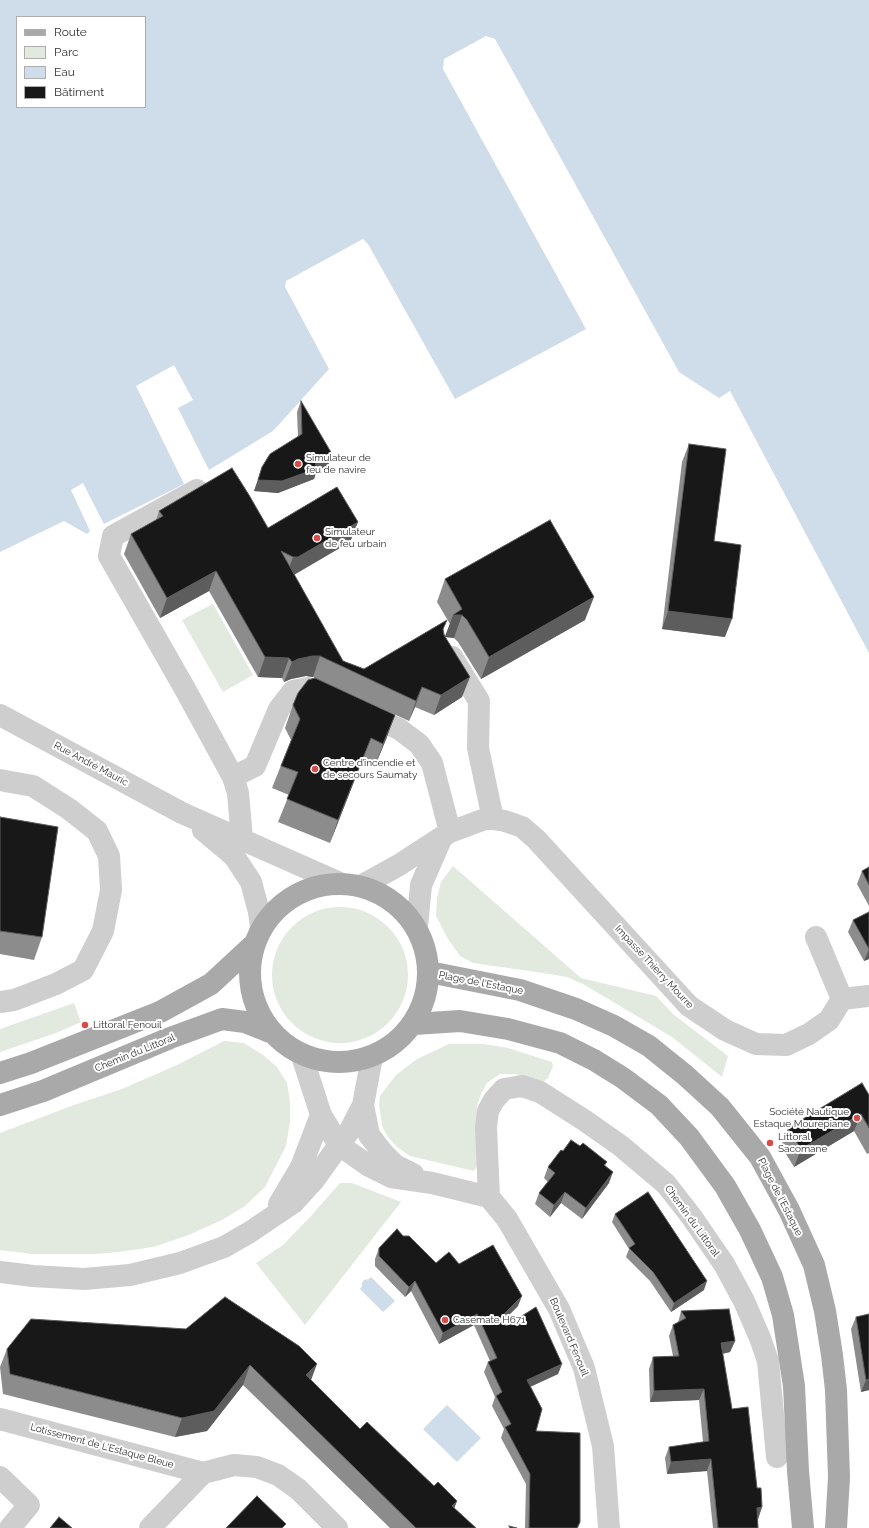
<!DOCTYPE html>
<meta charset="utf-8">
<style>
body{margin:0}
#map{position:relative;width:869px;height:1528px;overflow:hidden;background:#fff;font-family:Raleway,sans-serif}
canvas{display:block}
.legend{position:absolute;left:16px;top:16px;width:130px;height:92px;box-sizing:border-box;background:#fff;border:1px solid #adadad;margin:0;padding:5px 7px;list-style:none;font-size:12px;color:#313131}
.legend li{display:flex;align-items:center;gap:8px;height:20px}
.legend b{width:20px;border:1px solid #adadad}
</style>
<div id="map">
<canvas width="869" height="1528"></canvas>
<ul class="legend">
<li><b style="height:5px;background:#a9a9a9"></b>Route</li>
<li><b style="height:11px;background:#e2e9de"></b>Parc</li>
<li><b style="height:11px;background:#cfdcea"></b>Eau</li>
<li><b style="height:11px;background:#181818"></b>Bâtiment</li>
</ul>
</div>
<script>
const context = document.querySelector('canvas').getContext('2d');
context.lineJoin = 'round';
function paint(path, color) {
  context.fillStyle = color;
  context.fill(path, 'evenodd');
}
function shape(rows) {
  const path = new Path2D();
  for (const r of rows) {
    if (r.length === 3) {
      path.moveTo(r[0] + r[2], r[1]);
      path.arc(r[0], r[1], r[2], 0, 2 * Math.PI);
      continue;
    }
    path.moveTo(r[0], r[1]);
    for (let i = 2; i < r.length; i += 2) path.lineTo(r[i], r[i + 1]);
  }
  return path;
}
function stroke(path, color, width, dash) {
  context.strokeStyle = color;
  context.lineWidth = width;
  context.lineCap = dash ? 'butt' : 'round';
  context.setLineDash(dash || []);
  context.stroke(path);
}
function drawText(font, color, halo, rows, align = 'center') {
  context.font = font + ' Raleway,sans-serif';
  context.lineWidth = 4;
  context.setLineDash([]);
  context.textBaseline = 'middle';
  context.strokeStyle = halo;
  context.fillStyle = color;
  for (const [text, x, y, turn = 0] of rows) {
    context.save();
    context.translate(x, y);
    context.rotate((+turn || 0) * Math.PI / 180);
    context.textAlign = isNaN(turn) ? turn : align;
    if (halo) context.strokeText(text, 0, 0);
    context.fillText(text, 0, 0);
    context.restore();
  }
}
paint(shape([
 [213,604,253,675,223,692,182,620],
 [453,866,581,978,656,996,674,1015,728,1056,722,1077,672,1037,583,984,567,977,550,974,473,963,460,956,448,939,436,916,437,898,441,882],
 [340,975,68],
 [74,1003,81,1022,56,1033,0,1052,0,1029],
 [224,1041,244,1043,263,1055,277,1067,287,1083,290,1102,290,1122,286,1146,265,1187,245,1206,222,1220,186,1236,153,1247,118,1252,95,1254,32,1254,0,1250,0,1133,74,1105,122,1089,177,1065],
 [449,1044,484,1044,508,1048,552,1062,553,1066,548,1078,543,1082,515,1074,500,1074,487,1083,481,1094,477,1106,478,1165,474,1171,410,1156,397,1147,388,1137,382,1126,379,1104,380,1096,396,1075,417,1059],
 [340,1183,352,1183,401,1202,305,1325,256,1263,283,1245,311,1216]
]), '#e2e9de');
paint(shape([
 [0,0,869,0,869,653,730,391,719,398,679,372,495,39,486,36,444,59,443,69,586,329,455,399,368,244,363,239,286,281,285,287,329,369,273,431,209,470,178,408,193,400,174,365,136,386,184,484,104,524,83,483,71,490,90,531,87,534,64,521,0,552],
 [17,17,145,17,145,107,17,107],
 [371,1277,395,1301,383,1312,360,1289,362,1286,362,1283,364,1280,369,1279],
 [447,1405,481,1438,457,1462,423,1429]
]), '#cfdcea');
stroke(shape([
 [197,490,113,536,109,556,185,689,233,777,238,793,242,839],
 [452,657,479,701,478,748,493,819],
 [363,713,399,729,419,744,432,763,450,832],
 [0,715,182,813,340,883],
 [233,777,255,766,279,709,293,691,308,688,328,698],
 [0,780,33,786,69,809,97,831,109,856,111,890,103,931,83,970,56,984,14,1000,0,1002],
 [203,830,234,856,251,882,259,912,261,927],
 [442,837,450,832,485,819,493,819,505,821,522,827,536,839,689,1006,725,1030,756,1044,786,1045,809,1034,829,1020,842,999,816,937],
 [361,886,399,865,442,837,421,885,417,927],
 [842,999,869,996],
 [302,1056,321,1115,339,1145,369,1166,391,1177,432,1183,489,1197,507,1219,559,1309,584,1368,603,1446,609,1528],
 [372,1057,363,1105,369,1135,383,1153,395,1165,413,1174],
 [489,1197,486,1127,488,1111,494,1100,504,1089,522,1086,540,1092,584,1120,621,1146,666,1184,691,1216,724,1264,744,1301,760,1338,768,1361,777,1457],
 [279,1204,301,1167,321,1115],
 [0,1272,33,1276,84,1279,130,1275,180,1263,224,1247,250,1232,293,1203,314,1180,339,1145,350,1130,363,1105],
 [0,1419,203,1473],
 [0,1477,29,1505,10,1528],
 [150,1528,203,1473,234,1465,257,1467,278,1475,298,1489,337,1528]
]), '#cecece', 22);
stroke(shape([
 [339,973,89],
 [429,972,520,990,576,1009,614,1026,649,1046,685,1075,720,1107,760,1157,789,1210,814,1265,825,1311,832,1355,836,1390,839,1477,836,1528],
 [414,1024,460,1021,508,1029,560,1043,594,1060,623,1078,659,1105,689,1137,725,1186,750,1230,772,1277,783,1315,794,1386,798,1471,803,1528],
 [0,1073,31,1063,160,1012,211,984,252,946],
 [0,1105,43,1091,170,1038,222,1019,245,1022,270,1032]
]), '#a9a9a9', 22);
paint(shape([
 [301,401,328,466,316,473,314,479,278,493,254,491,262,467,298,437,297,412],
 [689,444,714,541,725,637,662,629,682,462],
 [159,511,268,528,358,522,350,542,294,575,343,661,364,669,447,620,443,630,445,636,450,624,437,602,445,579,585,620,481,679,458,642,454,638,446,637,462,697,434,715,415,707,409,721,313,677,306,676,291,679,284,682,282,678,258,677,209,591,160,618,124,554,131,534,156,520],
 [293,705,387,737,375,766,362,761,330,843,278,822,289,795,272,788,291,740,285,728],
 [0,817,42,937,34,960,0,954],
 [869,867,869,906,857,884,862,871],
 [869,912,869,959,864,961,848,932,853,920],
 [869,1095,869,1153,867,1154,854,1131,794,1167,781,1146,788,1128],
 [580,1146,607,1162,605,1166,609,1183,582,1219,561,1203,550,1217,535,1204,539,1193,548,1182,544,1178,548,1167,563,1151],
 [615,1214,704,1290,671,1312,650,1281,626,1257,629,1249,612,1222],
 [403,1236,436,1263,459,1264,518,1306,503,1321,506,1326,562,1364,558,1374,530,1387,536,1431,580,1522,578,1528,525,1528,526,1484,501,1438,504,1429,492,1406,495,1397,484,1372,488,1362,490,1361,474,1325,439,1344,411,1291,405,1297,375,1266,375,1259,379,1248],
 [681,1311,735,1341,730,1352,722,1354,732,1409,757,1488,762,1507,758,1519,757,1519,758,1528,713,1528,707,1471,667,1474,665,1458,669,1447,703,1442,699,1400,650,1402,649,1369,653,1357,673,1356,669,1336,673,1325,678,1323],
 [869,1314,869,1390,861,1392,851,1329,856,1317],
 [186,1329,311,1380,360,1429,434,1486,457,1501,454,1508,476,1528,390,1528,243,1385,207,1431,175,1437,3,1394,0,1367,7,1349]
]), '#8c8c8c');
paint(shape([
 [332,454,328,466,316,473,314,479,278,493,254,491,258,480,315,464],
 [358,522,350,542,290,577,286,577,293,557],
 [216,571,209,591,160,618,167,598],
 [594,597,585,620,481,679,489,657],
 [668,611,732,619,725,637,662,629],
 [453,615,462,615,454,638,445,637],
 [313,656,320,656,313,677,306,676,291,679,284,682,292,662,298,659],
 [265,657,289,658,282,678,258,677],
 [470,677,462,697,434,715,441,695],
 [422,687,415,707,409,721,416,701],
 [395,715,387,737,375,766,383,744],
 [371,738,362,761,330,843,338,820],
 [869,949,869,959,864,961],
 [861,1114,854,1131,794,1167,801,1149],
 [613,1172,609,1183,582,1219,586,1208],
 [565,1192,561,1203,550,1217,554,1205],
 [415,1281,411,1291,405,1297,409,1287],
 [707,1281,704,1290,671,1312,674,1303],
 [522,1296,518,1306,496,1328,500,1318],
 [477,1314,474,1325,439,1344,443,1333],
 [735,1341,730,1352,717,1355,721,1343],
 [317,1364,310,1383,306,1375],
 [562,1364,558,1374,523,1390,527,1380],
 [250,1365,243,1385,207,1431,175,1437,182,1418],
 [869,1379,869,1390,861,1392,866,1380],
 [704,1389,699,1400,650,1402,654,1391],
 [711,1459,707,1471,667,1474,671,1462],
 [457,1501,450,1520,452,1506],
 [762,1507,758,1519,753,1519,757,1508]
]), '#5d5d5d');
const building = shape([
 [301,401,332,454,315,464,318,468,282,481,258,480,262,467,270,454,302,434,301,401],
 [689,444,726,449,714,541,741,545,732,619,668,611,689,444],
 [232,468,249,495,268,528,337,487,358,522,298,557,293,557,281,551,343,661,364,669,447,620,443,629,444,635,470,677,441,695,422,687,416,701,320,656,313,656,298,659,292,662,289,658,265,657,216,571,167,598,131,534,163,516,159,511,232,468],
 [550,520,594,597,489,657,467,620,462,615,453,615,462,609,445,579,550,520],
 [315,678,395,715,383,744,371,738,338,820,287,799,298,772,281,766,300,719,293,705,298,693,308,680,315,678],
 [0,817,58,827,42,937,0,931,0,817],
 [869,867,869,885,862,871,869,867],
 [869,912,869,949,853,920,869,912],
 [862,1083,869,1095,869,1128,861,1114,801,1149,788,1128,862,1083],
 [571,1140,580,1146,583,1143,607,1162,604,1165,613,1172,586,1208,565,1192,554,1205,539,1193,555,1173,548,1167,561,1150,563,1151,571,1140],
 [648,1192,707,1281,674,1303,653,1272,629,1248,635,1244,615,1214,648,1192],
 [397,1229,403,1236,409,1236,436,1263,449,1252,459,1264,493,1245,522,1296,500,1318,506,1326,536,1307,562,1364,527,1380,542,1409,536,1431,580,1433,580,1522,577,1528,529,1528,530,1474,505,1427,511,1424,496,1396,502,1392,488,1362,497,1358,477,1314,443,1333,415,1281,409,1287,379,1256,379,1248,397,1229],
 [225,1297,299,1346,317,1364,306,1375,360,1429,367,1422,434,1486,438,1482,457,1501,452,1506,476,1528,416,1528,250,1365,214,1411,182,1418,10,1374,7,1349,31,1319,186,1329,225,1297],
 [729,1309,735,1341,721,1343,732,1409,748,1407,757,1488,761,1488,762,1507,757,1508,758,1528,718,1528,711,1459,671,1462,669,1447,709,1441,704,1389,654,1391,653,1357,679,1356,673,1325,686,1318,681,1311,729,1309],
 [869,1314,869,1379,866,1380,856,1317,869,1314],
 [257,1496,286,1524,282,1528,226,1528,257,1496],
 [59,1517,72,1528,50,1528,59,1517],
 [509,1526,517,1528,510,1528,509,1526]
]);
paint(building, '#181818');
stroke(building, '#5d5d5d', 1);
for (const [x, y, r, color] of [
 [298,464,4,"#d54d46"],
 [317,538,4,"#d54d46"],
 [315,769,4,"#d54d46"],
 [85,1025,4,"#d54d46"],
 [857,1118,4,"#d54d46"],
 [770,1143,4,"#d54d46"],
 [445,1320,4,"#d54d46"]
]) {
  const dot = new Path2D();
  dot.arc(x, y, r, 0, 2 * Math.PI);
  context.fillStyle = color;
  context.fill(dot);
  stroke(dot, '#fff', 1.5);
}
drawText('10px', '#313131', '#fff', [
 ["Simulateur de",306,458],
 ["feu de navire",306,470],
 ["Simulateur",325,532],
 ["de feu urbain",325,544],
 ["Centre d’incendie et",323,763],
 ["de secours Saumaty",323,775],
 ["Littoral Fenouil",93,1025],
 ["Société Nautique",849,1112,"right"],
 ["Estaque Mourepiane",849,1124,"right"],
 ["Littoral",778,1137],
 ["Sacomane",778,1149],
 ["Casemate H671",453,1320]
], 'left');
drawText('10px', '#313131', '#fff', [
 ["Rue André Mauric",91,764,28],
 ["Impasse Thierry Mourre",654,967,47],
 ["Plage de l'Estaque",481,983,11],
 ["Chemin du Littoral",135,1053,-22],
 ["Plage de l'Estaque",780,1197,63],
 ["Chemin du Littoral",692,1221,54],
 ["Boulevard Fenouil",569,1337,67],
 ["Lotissement de L'Estaque Bleue",102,1446,15]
]);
</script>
